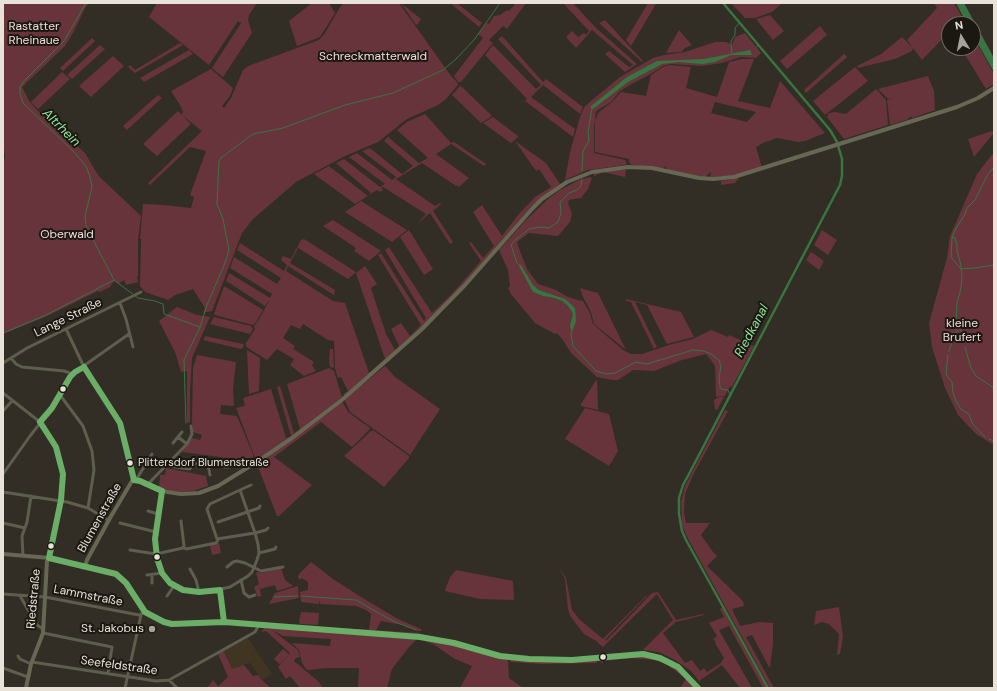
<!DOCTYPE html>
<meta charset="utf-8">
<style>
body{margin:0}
#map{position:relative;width:997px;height:691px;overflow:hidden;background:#322d25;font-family:"DM Sans",sans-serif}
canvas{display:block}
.frame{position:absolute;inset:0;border:4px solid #e8e2d9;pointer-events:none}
.north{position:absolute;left:941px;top:16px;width:40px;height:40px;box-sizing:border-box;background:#1b1711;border:1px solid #6d6861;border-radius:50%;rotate:350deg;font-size:11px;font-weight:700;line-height:16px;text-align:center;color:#e8e2d9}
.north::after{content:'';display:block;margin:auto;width:14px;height:18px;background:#a8a39a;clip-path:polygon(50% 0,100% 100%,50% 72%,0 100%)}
</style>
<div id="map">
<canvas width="997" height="691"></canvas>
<div class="frame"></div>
<div class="north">N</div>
</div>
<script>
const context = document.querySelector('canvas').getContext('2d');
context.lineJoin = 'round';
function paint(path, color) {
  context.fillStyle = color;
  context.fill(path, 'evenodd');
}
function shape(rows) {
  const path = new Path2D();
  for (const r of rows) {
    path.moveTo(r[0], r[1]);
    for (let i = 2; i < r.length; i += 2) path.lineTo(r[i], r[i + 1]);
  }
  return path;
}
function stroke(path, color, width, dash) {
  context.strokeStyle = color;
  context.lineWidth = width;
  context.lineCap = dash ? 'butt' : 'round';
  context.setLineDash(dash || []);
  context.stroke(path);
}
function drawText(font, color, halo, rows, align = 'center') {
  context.font = font + ' "DM Sans",sans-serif';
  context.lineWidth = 4;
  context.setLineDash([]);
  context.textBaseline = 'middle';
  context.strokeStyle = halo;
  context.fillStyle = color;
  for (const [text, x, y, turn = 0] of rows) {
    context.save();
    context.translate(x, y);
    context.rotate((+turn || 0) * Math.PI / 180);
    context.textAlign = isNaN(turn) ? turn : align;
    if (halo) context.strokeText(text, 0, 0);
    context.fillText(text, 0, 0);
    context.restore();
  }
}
paint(shape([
 [248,638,272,674,262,680,250,663,232,669,223,650]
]), '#403422');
paint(shape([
 [3,3,89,3,85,8,73,33,65,46,22,87,29,101,38,111,85,153,98,175,104,181,141,216,138,240,138,276,137,276,138,282,126,285,124,280,118,284,114,281,110,287,100,292,98,291,45,317,3,334,3,164,5,157,3,141],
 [157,3,257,3,249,15,248,20,252,33,223,77,212,68,241,23,238,21,209,65,149,17],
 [312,3,329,3,335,13,320,37,297,46,289,21],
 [344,3,399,3,451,76,457,82,458,85,446,99,438,105,407,119,378,142,345,156,296,182,253,219,242,233,212,311,203,313,205,308,193,289,175,295,168,300,145,292,140,286,141,240,142,239,176,239,140,239,143,204,164,205,191,208,194,197,190,195,206,151,190,147,150,185,148,183,202,131,182,115,183,112,180,105,171,91,211,69,233,88,230,96,222,106,224,108,231,98,243,70,248,66,319,40,325,33,340,7],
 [401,3,421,19,418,24,416,25],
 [450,3,457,3,482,23,479,27],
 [516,3,526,3,507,29,503,26,489,40,493,43,461,82,458,82,454,76,483,38,478,34,487,23,489,24,494,16,500,15,507,10,509,11],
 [563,3,573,3,595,27,637,64,625,72,605,54,609,51,629,67,633,65,592,30,576,48,566,37,572,31,578,37,584,33,586,35,589,31],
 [648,3,655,3,656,4,631,46,626,40],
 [731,3,782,3,772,12,755,18,745,18],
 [934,3,954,3,966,24,949,24,949,32,922,60,907,40,937,8],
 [770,15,784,31,773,40,756,19],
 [605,20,642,60,643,61,642,62,599,23],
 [820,26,827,35,787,69,780,61],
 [679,30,692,45,685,48,681,52,666,53],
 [745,33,761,53,756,58,741,57,722,63,702,66,671,64,663,66,647,76,635,82,620,91,611,102,596,111,594,128,594,153,625,160,627,164,625,165,588,170,565,180,570,152,581,114,585,106,591,101,620,77,653,58,664,55,685,52,715,42,726,42,732,45,735,37],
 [502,36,543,82,546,79,583,107,580,114,543,85,531,97,575,129,573,137,525,101,527,99,485,55,493,45,536,89,541,85,498,39],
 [973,36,994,74,994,84,986,89,961,48,973,48],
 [902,37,913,48,912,51,895,59,858,68,857,66,881,54],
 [92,38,95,41,63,71,60,68],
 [180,43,183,45,135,73,128,67,130,65,135,70],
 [100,45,105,49,72,79,67,75],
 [189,50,193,54,144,82,140,78],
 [844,54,847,57,806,93,804,90],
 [113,56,124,66,91,97,79,86],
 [742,59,754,59,738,101,770,108,780,81,825,133,805,141,798,142,777,138,763,143,756,147,762,168,735,176,710,177,711,173,710,172,706,177,702,177,667,170,666,166,663,169,632,165,629,162,629,159,595,152,595,121,598,113,612,102,621,92,646,96,651,75,663,67,670,65,691,67,686,88,717,97,729,62],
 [715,102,756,112,747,122,711,113],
 [855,67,868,81,825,115,813,101],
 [62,72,70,79,38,109,31,102],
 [928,76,934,91,935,110,912,118,911,116,909,118,908,115,909,119,890,125,887,100,892,98,888,99,878,89],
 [460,86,462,87,491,115,491,117,481,123,452,95],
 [876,89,886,100,888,125,844,139,827,117,829,113,835,112,846,114],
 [158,95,162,98,127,130,123,126],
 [178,111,191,124,157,156,143,144],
 [425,114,451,143,454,142,486,164,484,166,451,144,436,154,469,178,459,187,457,185,456,186,422,163,396,179,435,206,440,203,441,204,433,211,453,242,450,244,430,213,417,224,426,214,383,187,381,188,383,190,380,192,377,190,355,204,314,174,329,166,368,196,371,193,336,163,344,159,380,187,385,184,349,157,357,153,392,180,396,177,362,151,370,148,402,174,413,166,384,141,388,137,419,163,428,158,397,130,407,122],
 [493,117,518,136,518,137,511,143,483,123],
 [992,131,994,133,974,157,968,139],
 [515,141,546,163,560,184,532,206,467,280,422,327,345,396,343,394,348,391,341,377,338,378,335,369,334,341,328,340,303,324,300,329,291,325,283,338,295,346,293,349,314,362,312,365,316,371,304,376,290,365,294,359,277,349,267,360,248,348,246,346,246,343,255,329,254,326,258,321,270,299,265,306,226,281,229,273,270,298,272,294,230,268,234,257,277,284,281,278,237,250,240,243,284,271,287,265,281,260,283,256,291,259,301,240,304,239,356,272,348,279,298,248,290,263,335,290,334,295,288,266,286,271,333,301,345,303,369,373,385,359,356,273,365,266,377,284,371,288,386,334,395,350,399,346,391,329,401,323,410,336,421,325,378,255,381,253,424,321,426,318,385,250,389,247,432,313,450,296,481,261,469,243,471,242,483,258,494,246,473,212,482,205,502,236,519,214,535,197,551,187,539,169,536,171],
 [994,152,994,445,976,434,958,415,945,388,932,347,929,323,947,258,950,236,954,227,977,174],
 [623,169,626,170,625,177,603,172,594,176,594,173],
 [590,177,592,178,588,189,581,198,569,200,568,203,572,214,570,222,558,236,529,233,517,242,518,246,527,269,538,284,556,290,566,296,577,300,583,301,590,313,593,324,623,350,631,354,642,354,672,344,693,339,711,330,728,337,729,335,754,346,732,387,730,386,725,396,716,397,715,366,713,363,706,354,682,360,654,371,633,370,618,380,612,380,597,377,571,353,563,340,557,333,555,334,535,323,511,294,508,288,510,286,508,270,499,250,525,221,548,199,560,190,579,180],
 [520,265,533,285,539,290,556,296,575,308,570,322,573,314,568,306,562,301,554,298,543,296,533,292],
 [739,178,735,183,721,185,721,181],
 [361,201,375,210,407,230,392,242,345,212],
 [333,220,381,251,369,261,354,251,356,248,323,226],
 [409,230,433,269,424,275,400,237],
 [822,230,837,240,828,255,814,245],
 [811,252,824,261,819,270,806,260],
 [224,286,263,310,256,322,253,325,215,315,214,314],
 [580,288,598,293,626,350,594,324,591,312,583,297],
 [626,299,681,312,694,337,667,344,647,305,635,302,657,347,654,349,631,302,626,301],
 [177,307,197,315,210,317,192,358,190,391,190,422,187,423,187,371,181,372,175,352,159,321],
 [214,317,251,326,253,329,250,334,210,324],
 [205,336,243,344,244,346,241,349,203,340],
 [330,349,333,349,334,368,330,367,329,362],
 [247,350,260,358,259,391,249,394],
 [197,355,236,362,233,389,234,406,221,405,220,414,237,416,253,454,253,459,236,459,182,452,192,438,200,440,202,435,193,432,192,421,193,368],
 [385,366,395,377,440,409,410,455,350,412,345,401,345,399],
 [329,368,334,371,342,397,300,430,256,460,236,408,245,406,243,398,271,389,286,438,291,436,277,387,280,386,294,433,300,429,287,384],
 [597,379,598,410,581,406,581,404],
 [720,397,724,397,717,410,715,409,714,401,715,399],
 [342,401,348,412,370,428,370,429,352,447,321,422,274,457,312,485,279,516,277,516,257,464],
 [585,408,609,414,618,451,609,466,565,439],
 [725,410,728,411,693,475,685,494,684,512,686,523,710,523,701,535,713,552,717,556,707,566,743,601,744,606,732,609,740,626,759,622,773,623,773,644,770,667,769,667,752,635,746,637,774,688,770,688,686,535,682,524,681,502,685,486],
 [373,430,409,456,409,458,384,487,344,456,371,431],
 [166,468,206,476,208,486,193,491,181,492,170,491,159,487,160,475,165,475],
 [219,543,221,553,212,555,210,545],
 [311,562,333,579,366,600,398,619,421,629,421,631,418,631,403,625,381,621,376,630,369,630,371,614,366,610,356,606,320,604,320,600,319,604,301,602,300,592,308,590,308,582,302,578,299,580,298,576,299,574],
 [281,568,285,580,293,586,277,591,275,585,260,589,261,596,258,597,254,587,259,584,256,572,262,573],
 [559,568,566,578,572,610,579,619,603,639,647,595,647,596,620,624,605,640,606,641,652,593,658,592,676,620,703,614,704,615,676,622,663,633,685,663,692,660,700,671,704,668,707,672,721,663,724,658,715,643,716,642,713,639,717,636,709,623,724,617,720,609,722,608,767,688,763,688,729,626,719,630,752,688,740,688,722,665,699,681,691,671,675,660,659,652,643,650,673,620,657,594,603,647,598,643,598,642,584,634,570,616,568,609,565,579],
 [456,570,513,581,514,600,480,599,445,591,445,590,450,577],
 [298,586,299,598,269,604,275,593],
 [839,607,843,637,840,654,837,655,839,634,829,624,822,622,814,625,816,611],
 [301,612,319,613,318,625,301,624,299,623],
 [261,623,262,623,420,633,419,636],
 [265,627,269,629,270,627,415,638,416,640,409,647,392,669,387,688,358,688,359,668,327,668,307,670,302,663,299,650,292,643,330,646,331,639,283,636,272,630,298,650,300,657,296,658,294,661,319,682,323,688,300,688,290,676,286,679,278,667,290,653,266,631,261,632],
 [420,639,457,645,489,655,507,659,508,661,509,678,523,688,460,688,472,666,455,659,433,644],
 [283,649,289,654,280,664,274,659],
 [223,650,232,669,244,665,253,676,258,675,262,680,271,688,207,688,213,680,218,686,228,677,218,654],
 [643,656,660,659,676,668,696,688,680,688,686,679,666,664,654,660,632,658,603,661,603,663,601,663,602,659],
 [511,659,545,661,597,661,597,663,542,664,510,662]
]), '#68343b');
paint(shape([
 [956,3,964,3,994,58,994,72,973,35,973,24,967,24],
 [750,50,752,55,731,55,715,62,702,64,678,62,662,64,628,82,593,109,590,107,627,77,657,61,704,59],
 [521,265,533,285,539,290,565,299,575,308,576,321,572,332,570,326,573,314,568,306,562,301,554,298,543,296,533,292,520,268,519,266]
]), '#397443');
stroke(shape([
 [86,3,64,41,23,82,20,88,20,93,23,103,74,152,86,166,90,177,92,187,85,216,86,226,114,280,138,298,155,301,163,304,164,314,200,327],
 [757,47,758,45],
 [732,53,731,45,731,41,735,35,735,28,739,23],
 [994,167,988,174,975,200,967,208,965,214,955,230,952,238,955,238,957,245,957,251,961,265,961,269,974,268,994,265],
 [582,171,583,151,589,141,588,132,592,108],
 [952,239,951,257,961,269,962,275,961,288,957,303,956,323,965,337,965,342],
 [521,266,517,263,511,245,514,241,529,229,540,227,549,228,558,222,561,213,560,202,569,193,577,190,581,186,582,179],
 [572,331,571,334,573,346,596,371,606,374,615,373,636,362,647,364,693,350,704,351,711,354,719,360,721,367,719,376,720,387,721,389,728,390,730,395],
 [3,333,44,316,114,280],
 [965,347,971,368,976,376,994,388],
 [949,351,955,334,958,330],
 [948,355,946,373,947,376,952,382,953,393,957,403,961,409,969,414,972,423,985,437],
 [186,423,184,360,200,327,207,305,225,263,229,250,223,219,217,204,219,161,222,157,253,134,283,128,345,105,393,93,443,70,456,59,474,40,500,3],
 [989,439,994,441],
 [301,596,356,600,375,611,395,622,416,630],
 [274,597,297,596]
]), '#397443', 1);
stroke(shape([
 [723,3,830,130,837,142,842,159,842,176,840,185,689,474,683,485,679,498,679,514,682,531,686,540,768,688]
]), '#397443', 2.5);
stroke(shape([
 [120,303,126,319,133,347],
 [66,329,84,367,114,412,120,423,134,480],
 [11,358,16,364,22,367,64,371,73,374],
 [3,363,27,348,141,292],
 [3,393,40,422,54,442,60,460,63,474,61,500,49,558],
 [60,395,83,426,92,451,94,470,88,508],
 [3,411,12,401],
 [178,437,187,444],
 [173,443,182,432],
 [168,464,170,466,189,469,196,463,227,467,235,465],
 [208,464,210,475],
 [3,474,30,436,52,408,70,377,75,372,129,334],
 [136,480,152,454],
 [148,484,187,444,192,434,191,426],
 [240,490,251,485],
 [162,491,156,532,157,558,164,577,174,586,183,590,208,592,230,587,248,576,252,572,257,560,259,553,258,544,255,533,240,490,210,504,207,509,217,539,255,533,266,530,268,528],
 [3,492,67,502,88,508,108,520],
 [148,511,158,514],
 [218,522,259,508,260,506],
 [3,523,25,528],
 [120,523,156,532],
 [183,547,186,549,216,543,218,540],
 [130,550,156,554,183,548,184,546,181,521],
 [259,553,275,549,276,547],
 [23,556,22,536,27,522,31,496],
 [227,567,233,562,237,561,245,563,261,571,283,567],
 [190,569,196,580,199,592],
 [147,575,162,573],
 [241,580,244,593,249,597,255,595],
 [152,583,152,575],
 [220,590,224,615,224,622],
 [3,594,45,597,139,615,145,612],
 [20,596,37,625,43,629],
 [167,596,174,586],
 [43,633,112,647,108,673],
 [18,656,20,659,31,664],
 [32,662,156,681,169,680,255,632,259,625],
 [3,668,28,677],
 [169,680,177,688],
 [125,688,141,615]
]), '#5d5e4d', 3);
stroke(shape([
 [3,554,50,558,107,571,116,574,126,583,145,612,154,617,172,624,203,622,224,622,420,637,454,643,500,656,529,659,572,660,643,654,660,658,678,667,698,688],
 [85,566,87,560,110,518,132,481,136,480,140,481,167,492,181,494,199,493,218,486,255,463,292,438,343,399,421,330,465,285,532,209,542,199,567,182,592,172,628,167,652,168,699,178,713,179,734,177,957,107,978,98,994,88],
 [26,688,31,664,43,633,47,561,49,558]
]), '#676853', 4);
stroke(shape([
 [84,367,120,423,134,480],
 [40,422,56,447,63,474,61,500,49,558,116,574,126,583,145,612,164,622,172,624,224,622,420,637,454,643,500,656,529,659,572,660,643,654,660,658,678,667,698,688],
 [40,422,52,408,70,377,75,372,84,367],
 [134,480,140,481,162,491],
 [162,491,155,539,157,558,162,573,170,583,183,590,199,592,220,590,224,622]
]), '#6bae67', 6);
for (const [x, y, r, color] of [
 [63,389,3.5,"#e8e2d9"],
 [130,463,3.5,"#e8e2d9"],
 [51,546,3.5,"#e8e2d9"],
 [157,557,3.5,"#e8e2d9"],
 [152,629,4,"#a8a39a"],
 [603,657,3.5,"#e8e2d9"]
]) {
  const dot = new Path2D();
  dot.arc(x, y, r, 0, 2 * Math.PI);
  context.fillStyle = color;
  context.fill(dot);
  stroke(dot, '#1b1711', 1.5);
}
drawText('11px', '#e8e2d9', '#1b1711', [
 ["Plittersdorf Blumenstraße",138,463]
], 'left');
drawText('12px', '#f3dadd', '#1b1711', [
 ["Rastatter",34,27],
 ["Rheinaue",34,41],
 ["Schreckmatterwald",373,57],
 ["Oberwald",67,235],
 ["kleine",962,324],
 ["Brufert",962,338]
]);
drawText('12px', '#e8e2d9', '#1b1711', [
 ["Lange Straße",68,318,-26],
 ["Blumenstraße",100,518,-61],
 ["Lammstraße",88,596,11],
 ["Riedstraße",34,599,-85],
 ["Seefeldstraße",119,666,8]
]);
drawText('12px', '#e8e2d9', '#1b1711', [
 ["St. Jakobus",144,629]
], 'right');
drawText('italic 13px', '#8de79b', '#1b1711', [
 ["Altrhein",61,128,45],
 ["Riedkanal",752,331,-62]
]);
</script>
